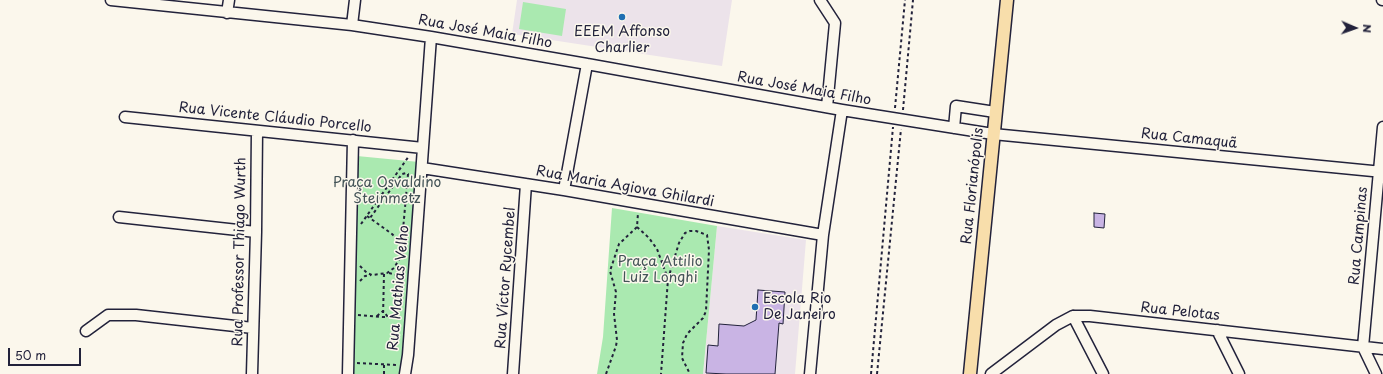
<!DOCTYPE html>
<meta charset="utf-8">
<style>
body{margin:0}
#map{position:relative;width:1383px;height:374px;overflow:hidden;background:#fbf7ec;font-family:"Playpen Sans",sans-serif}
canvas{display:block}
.north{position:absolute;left:1335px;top:8px;width:40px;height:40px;-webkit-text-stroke:3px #fbf7ec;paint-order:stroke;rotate:92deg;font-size:11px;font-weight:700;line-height:16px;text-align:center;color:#22223b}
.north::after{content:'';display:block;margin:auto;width:14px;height:18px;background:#22223b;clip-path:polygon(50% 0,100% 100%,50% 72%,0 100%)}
.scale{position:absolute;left:8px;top:348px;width:73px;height:18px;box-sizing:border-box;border:2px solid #22223b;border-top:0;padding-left:5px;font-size:12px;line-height:14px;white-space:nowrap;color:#22223b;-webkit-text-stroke:3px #fbf7ec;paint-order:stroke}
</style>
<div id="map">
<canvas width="1383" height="374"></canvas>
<div class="north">N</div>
<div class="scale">50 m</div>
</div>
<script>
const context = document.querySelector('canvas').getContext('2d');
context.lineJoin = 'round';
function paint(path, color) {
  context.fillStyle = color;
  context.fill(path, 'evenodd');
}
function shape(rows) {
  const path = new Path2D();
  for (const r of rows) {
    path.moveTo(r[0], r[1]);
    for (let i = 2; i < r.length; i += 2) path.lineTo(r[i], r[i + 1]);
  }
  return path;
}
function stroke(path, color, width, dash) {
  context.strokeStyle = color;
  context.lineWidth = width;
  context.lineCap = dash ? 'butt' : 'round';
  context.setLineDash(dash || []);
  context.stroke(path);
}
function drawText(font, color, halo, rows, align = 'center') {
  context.font = font + ' "Playpen Sans",sans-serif';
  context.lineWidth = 3;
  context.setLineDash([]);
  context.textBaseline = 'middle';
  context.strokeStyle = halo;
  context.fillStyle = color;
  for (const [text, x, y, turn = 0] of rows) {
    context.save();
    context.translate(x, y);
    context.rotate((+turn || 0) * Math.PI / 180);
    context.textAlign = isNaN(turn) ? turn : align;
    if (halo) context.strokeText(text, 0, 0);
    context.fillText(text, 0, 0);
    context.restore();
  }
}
paint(shape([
 [517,0,732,0,722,66,512,34],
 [717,226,806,240,795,374,703,374]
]), '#ece3ea');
paint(shape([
 [523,2,566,9,562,36,519,29],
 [357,156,419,162,403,374,351,374],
 [612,208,717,226,703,374,597,374,603,337]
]), '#aae9b0');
const building = shape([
 [1094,213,1105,214,1104,228,1094,227,1094,213],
 [758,290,785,292,783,324,779,323,775,374,726,374,706,373,708,345,718,346,719,324,744,326,756,320,758,290]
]);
paint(building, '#c9b4e4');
stroke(building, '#22223b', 1);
const minor = shape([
 [111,0,352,25,431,37,587,64,842,110,993,134,1383,172],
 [820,0,835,23,827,107],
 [1382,0,1383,0],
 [227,13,229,0],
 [352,25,355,0],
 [125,117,423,148],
 [954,128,956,106,995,112],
 [422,168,564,190,823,235],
 [564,190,587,64],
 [119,217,256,232],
 [1073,316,1103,374],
 [1217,330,1239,374],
 [86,331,108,315,136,315,253,328],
 [252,374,256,232,257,131],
 [348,374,353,140],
 [405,374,408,355,431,37],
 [513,374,526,184],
 [810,374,823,235,842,110],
 [991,374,1056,325,1073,316,1090,316,1383,349],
 [1376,374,1363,347,1383,127]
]);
const major = shape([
 [970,374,1007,0]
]);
stroke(minor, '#22223b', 13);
stroke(major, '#22223b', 15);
stroke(shape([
 [895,108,905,0],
 [903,110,913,0],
 [367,216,392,234,399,241,402,241,408,174,406,173,402,174,370,218],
 [361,224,409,156],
 [637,227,649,238,657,249,668,279,661,374],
 [662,261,672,262],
 [360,266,367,273,372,275,387,273,394,268,406,248],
 [389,273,397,275,404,282],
 [384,274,383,317,401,317],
 [668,279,679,243,685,233,690,231,696,231,707,235,709,250,706,311,703,318,687,334,683,343,682,358,690,374],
 [360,281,365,276,371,275],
 [358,315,383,317],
 [377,316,383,311,388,317],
 [357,363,397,365],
 [384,374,384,364],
 [606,374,616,346,617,340,614,314,616,292,610,271,619,244,637,227,638,213],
 [871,374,893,127],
 [877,374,901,129]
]), '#22223b', 2, [3, 3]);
stroke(minor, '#fbf7ec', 10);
stroke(major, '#f8deab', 12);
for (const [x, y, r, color] of [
 [622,17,4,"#1f6fb2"],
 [755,307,4,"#1f6fb2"]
]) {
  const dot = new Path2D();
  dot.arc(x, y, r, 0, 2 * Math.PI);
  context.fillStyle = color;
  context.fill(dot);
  stroke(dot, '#fbf7ec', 1.5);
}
drawText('14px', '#22223b', '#fbf7ec', [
 ["Rua José Maia Filho",485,32,10],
 ["Rua José Maia Filho",804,89,10],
 ["Rua Vicente Cláudio Porcello",275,118,6],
 ["Rua Camaquã",1189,139,6],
 ["Rua Florianópolis",973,186,-84],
 ["Rua Maria Agiova Ghilardi",625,187,10],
 ["Rua Campinas",1359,236,-85],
 ["Rua Professor Thiago Wurth",240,252,-89],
 ["Rua Víctor Rycembel",506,278,-86],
 ["Rua Mathias Velho",399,288,-85],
 ["Rua Pelotas",1180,312,6]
]);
drawText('14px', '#22223b', '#fbf7ec', [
 ["EEEM Affonso",622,32],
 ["Charlier",622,48],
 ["Escola Rio",763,299,"left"],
 ["De Janeiro",763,315,"left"]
]);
drawText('14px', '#445458', '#fbf7ec', [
 ["Praça Osvaldino",387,183],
 ["Steinmetz",387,199],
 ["Praça Attilio",660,262],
 ["Luiz Longhi",660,278]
]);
</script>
